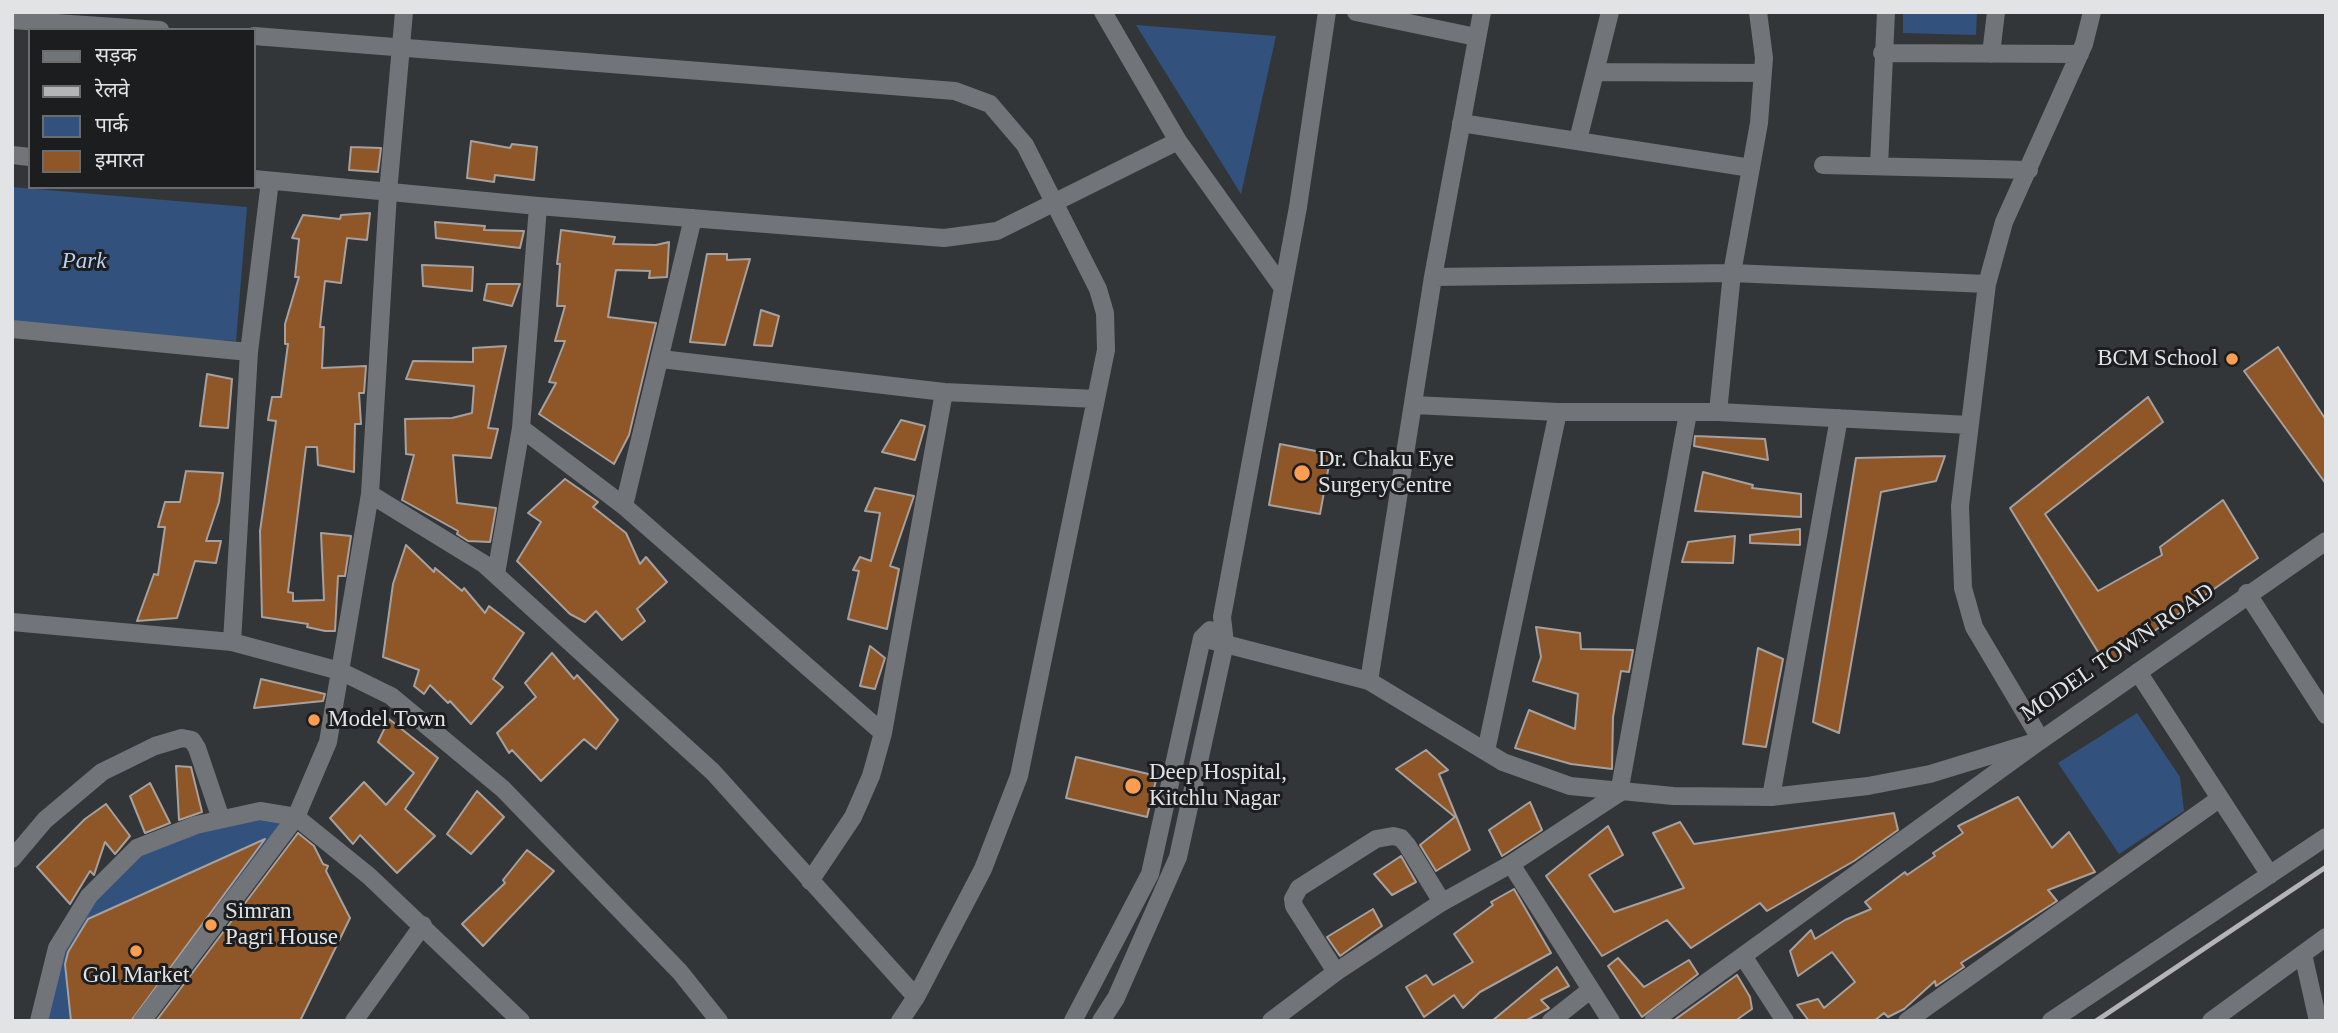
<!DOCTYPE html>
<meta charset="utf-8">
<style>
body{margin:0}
#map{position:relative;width:2338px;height:1033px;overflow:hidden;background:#333639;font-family:"Times New Roman","Noto Sans Devanagari",serif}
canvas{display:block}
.frame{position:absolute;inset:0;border:14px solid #e1e3e5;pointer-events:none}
.legend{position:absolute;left:28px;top:28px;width:228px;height:161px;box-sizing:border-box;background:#1c1d1f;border:2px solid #6b6c6e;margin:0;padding:9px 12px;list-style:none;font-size:21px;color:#e1e3e5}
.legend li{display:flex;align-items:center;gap:14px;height:35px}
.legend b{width:35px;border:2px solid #6b6c6e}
</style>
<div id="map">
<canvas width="2338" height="1033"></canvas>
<div class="frame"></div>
<ul class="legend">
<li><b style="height:9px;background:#717478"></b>सड़क</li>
<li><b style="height:9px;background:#b2b4b6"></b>रेलवे</li>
<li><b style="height:19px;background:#32517d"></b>पार्क</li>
<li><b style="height:19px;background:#8f5627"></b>इमारत</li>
</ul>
</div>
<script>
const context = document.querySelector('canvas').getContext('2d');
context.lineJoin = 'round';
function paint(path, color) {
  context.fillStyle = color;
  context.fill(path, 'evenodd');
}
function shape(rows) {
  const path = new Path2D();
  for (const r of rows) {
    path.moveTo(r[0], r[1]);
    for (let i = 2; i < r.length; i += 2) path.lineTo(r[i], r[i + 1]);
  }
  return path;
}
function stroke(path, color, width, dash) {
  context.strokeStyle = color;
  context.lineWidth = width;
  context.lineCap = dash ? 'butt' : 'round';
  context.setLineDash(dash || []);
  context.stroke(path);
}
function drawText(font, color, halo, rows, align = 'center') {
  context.font = font + ' "Times New Roman",serif';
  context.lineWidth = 6;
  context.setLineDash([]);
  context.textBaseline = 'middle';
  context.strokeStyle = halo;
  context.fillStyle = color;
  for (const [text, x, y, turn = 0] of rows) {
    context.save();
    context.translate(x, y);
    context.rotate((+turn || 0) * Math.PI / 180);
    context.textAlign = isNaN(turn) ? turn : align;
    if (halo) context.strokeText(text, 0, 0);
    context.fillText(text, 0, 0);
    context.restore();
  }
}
paint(shape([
 [1903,12,1977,12,1976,35,1903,33],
 [1136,25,1276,36,1241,194],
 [12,187,247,207,236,341,12,327],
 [2137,713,2180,777,2184,811,2119,854,2058,763],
 [261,815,290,821,137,1021,44,1021,60,952,92,897,138,852,198,829]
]), '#32517d');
const building = shape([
 [471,141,510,148,512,144,537,147,534,180,495,175,494,182,467,178,471,141],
 [351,147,381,148,378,172,349,170,351,147],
 [370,213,367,240,347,238,341,283,325,281,320,327,324,327,322,368,366,366,364,393,359,393,361,424,355,424,354,472,318,465,317,447,306,447,288,592,293,593,293,601,324,600,321,533,351,536,345,576,338,576,335,631,325,631,307,627,308,624,262,617,260,531,276,421,268,420,272,397,281,397,288,344,285,344,285,324,299,277,295,277,299,239,292,238,303,215,340,219,341,215,370,213],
 [435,222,485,226,484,230,524,231,520,248,436,238,435,222],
 [561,230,615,237,613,244,656,245,669,242,667,277,649,278,650,271,616,270,608,317,656,323,629,435,614,464,539,414,556,383,549,382,565,341,555,341,565,306,557,306,560,264,557,264,561,230],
 [707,254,727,254,727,260,750,259,725,345,690,342,707,254],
 [422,265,473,267,472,291,423,286,422,265],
 [487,284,520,284,512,306,484,300,487,284],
 [761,310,779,316,772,346,754,345,761,310],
 [506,346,488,428,498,429,491,458,453,455,457,503,496,508,490,542,468,541,457,534,458,531,402,500,414,455,406,454,405,419,452,418,472,413,474,386,406,379,413,361,473,362,473,348,506,346],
 [2278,347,2326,420,2326,484,2244,371,2278,347],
 [207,374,232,379,228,428,200,426,207,374],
 [2148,397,2163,422,2045,514,2098,591,2162,555,2160,547,2223,500,2258,558,2106,665,2010,508,2148,397],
 [901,420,925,426,915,460,882,452,901,420],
 [1695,436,1765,439,1768,460,1694,446,1695,436],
 [1280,444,1331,454,1320,514,1269,505,1280,444],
 [1945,456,1936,481,1881,492,1839,733,1813,722,1856,458,1945,456],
 [186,471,223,473,219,502,206,541,221,541,216,563,195,561,177,618,137,621,154,574,158,575,165,527,158,527,165,502,180,502,186,471],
 [1703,472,1753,485,1752,488,1801,494,1801,517,1695,511,1703,472],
 [565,479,598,502,593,507,626,533,640,564,646,557,667,582,637,609,645,621,622,640,596,611,585,622,570,614,517,561,541,522,528,513,565,479],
 [875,488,914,496,890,566,899,569,887,629,848,619,859,571,853,570,860,557,871,561,880,513,865,511,875,488],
 [1800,529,1800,545,1750,543,1750,535,1800,529],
 [1735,536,1733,563,1682,562,1688,542,1735,536],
 [406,545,434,572,435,568,462,591,464,588,485,613,489,606,524,633,493,679,503,687,471,724,450,701,448,703,430,685,424,694,414,686,419,670,383,657,393,584,406,545],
 [1536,627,1580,633,1581,649,1633,650,1629,672,1621,671,1613,717,1612,769,1571,764,1515,748,1529,710,1575,729,1578,694,1533,681,1541,657,1536,627],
 [870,646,885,658,875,689,860,686,870,646],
 [1758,648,1783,659,1766,747,1743,744,1758,648],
 [552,653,574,679,577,675,618,720,596,749,584,739,541,781,512,750,509,753,497,733,536,697,525,683,552,653],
 [261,679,325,694,323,701,254,708,261,679],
 [389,719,438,758,405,809,435,836,397,873,360,835,353,844,330,818,364,782,386,805,414,773,378,742,389,719],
 [1426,750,1448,770,1439,774,1470,850,1436,871,1420,845,1455,817,1396,769,1426,750],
 [1076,757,1157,776,1147,817,1066,798,1076,757],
 [176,766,191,767,202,812,179,820,176,766],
 [150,783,170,823,145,833,130,796,150,783],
 [477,791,504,817,471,854,447,834,477,791],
 [2018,797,2052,848,2069,832,2095,872,2048,890,2057,901,1961,963,1964,967,1936,986,1935,981,1904,1009,1888,1017,1884,1013,1874,1021,1809,1021,1797,1005,1818,999,1824,1008,1855,982,1832,952,1798,976,1790,951,1811,930,1815,939,1845,920,1871,909,1865,902,1905,872,1907,875,1935,856,1933,853,1963,833,1958,826,2018,797],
 [1530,802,1542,830,1502,856,1489,830,1530,802],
 [106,804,130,836,115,854,105,842,94,875,90,871,70,904,37,867,85,819,106,804],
 [1894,813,1898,830,1854,861,1767,911,1760,903,1691,948,1667,920,1602,956,1546,876,1608,826,1623,855,1589,875,1614,912,1684,888,1653,833,1680,822,1694,844,1894,813],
 [298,833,314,846,323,864,328,866,326,871,350,918,300,1021,156,1021,298,833],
 [265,839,131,1021,71,1021,65,964,68,952,88,919,265,839],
 [527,850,554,871,483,946,462,924,505,883,503,880,527,850],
 [1401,856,1416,882,1392,895,1374,874,1401,856],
 [1514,889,1551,953,1480,992,1463,1008,1454,995,1424,1017,1406,987,1426,975,1433,985,1473,962,1454,934,1493,905,1491,902,1514,889],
 [1373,909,1382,926,1340,956,1327,937,1373,909],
 [1618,958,1644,987,1689,960,1698,974,1642,1017,1608,966,1618,958],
 [1557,967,1569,986,1541,1000,1549,1008,1525,1021,1492,1021,1557,967],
 [1737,975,1750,997,1752,1009,1735,1021,1673,1021,1737,975]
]);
paint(building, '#8f5627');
stroke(building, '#a6a19e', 2);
stroke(shape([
 [1103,12,1178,141,1283,288],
 [1356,12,1476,37],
 [12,20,160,30],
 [254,36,955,91,990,104,1025,145,1098,289,1105,313,1106,350,1019,776,983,869,916,997,900,1021],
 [1882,53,2080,54],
 [1991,54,1996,12],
 [1595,72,1763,73],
 [1461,123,1751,168],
 [1578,140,1610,12],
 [12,155,30,157],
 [1823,165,2029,170],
 [1879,166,1886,12],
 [254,179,538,206,944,238,997,231,1178,141],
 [538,206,521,428,624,506,693,218],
 [1433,277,1732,273,1987,284],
 [12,329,249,352],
 [661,359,944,392,1096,399],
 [1414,405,1558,412,1718,412,1969,425],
 [1718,412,1732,273,1759,123,1764,58,1758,12],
 [370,494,484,564,713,772,916,997],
 [624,506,883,733],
 [496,574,521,428],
 [2247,593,2326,715],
 [232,642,249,352,270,181],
 [2138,672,2270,875],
 [1369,681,1433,277,1482,12],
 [1486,751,1558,412],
 [1619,793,1688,413],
 [1771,797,1839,418],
 [12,859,45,820,102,772,155,746,182,738,192,740,197,748,221,819],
 [1511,864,1611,1021],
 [810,881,853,817,871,776,883,733,944,392],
 [2303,954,2318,1021],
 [1743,956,1785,1021],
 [1336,972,1294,906,1293,899,1299,888,1376,839,1393,836,1401,838,1407,845,1442,902],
 [39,1021,57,948,89,896,137,848,196,825,260,811,296,817,369,876,521,1021],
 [142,1021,296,817,328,742,370,494,388,193,404,12],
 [354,1021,423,925],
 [1551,1021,1589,991],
 [1653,1021,2041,740,1974,627,1963,588,1960,506,1987,284,2004,222,2084,44,2092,12],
 [1907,1021,2219,799],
 [2051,1021,2326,837],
 [2211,1021,2326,937]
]), '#717478', 18);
stroke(shape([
 [12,622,232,642,340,671,391,696,503,789,680,972,719,1021],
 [1202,638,1369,681,1503,762,1570,786,1673,796,1771,797,1868,786,1930,774,2041,740,2326,541],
 [1073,1021,1150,874,1202,638,1210,630],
 [1101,1021,1116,998,1178,857,1225,643,1222,617,1298,207,1327,12],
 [1271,1021,1336,972,1439,904,1511,864,1619,793]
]), '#717478', 18);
stroke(shape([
 [2096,1021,2326,867]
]), '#b2b4b6', 5);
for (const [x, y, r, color] of [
 [2232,359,7,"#fc9e52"],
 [1302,473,9,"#fc9e52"],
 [314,720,7,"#fc9e52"],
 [1133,786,9,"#fc9e52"],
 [211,925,7,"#fc9e52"],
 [136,951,7,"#fc9e52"]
]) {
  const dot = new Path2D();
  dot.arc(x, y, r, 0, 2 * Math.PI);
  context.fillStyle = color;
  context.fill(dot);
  stroke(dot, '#1c1d1f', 2.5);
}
drawText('italic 23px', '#b9cfef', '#1c1d1f', [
 ["Park",84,262]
]);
drawText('23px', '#e1e3e5', '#1c1d1f', [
 ["BCM School",2218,359,"right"],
 ["Dr. Chaku Eye",1318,460],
 ["SurgeryCentre",1318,486],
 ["Model Town",328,720],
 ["Deep Hospital,",1149,773],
 ["Kitchlu Nagar",1149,799],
 ["Simran",225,912],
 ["Pagri House",225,938],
 ["Gol Market",136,976,"center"]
], 'left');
drawText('23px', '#e1e3e5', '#1c1d1f', [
 ["MODEL TOWN ROAD",2118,653,-34]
]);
</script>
